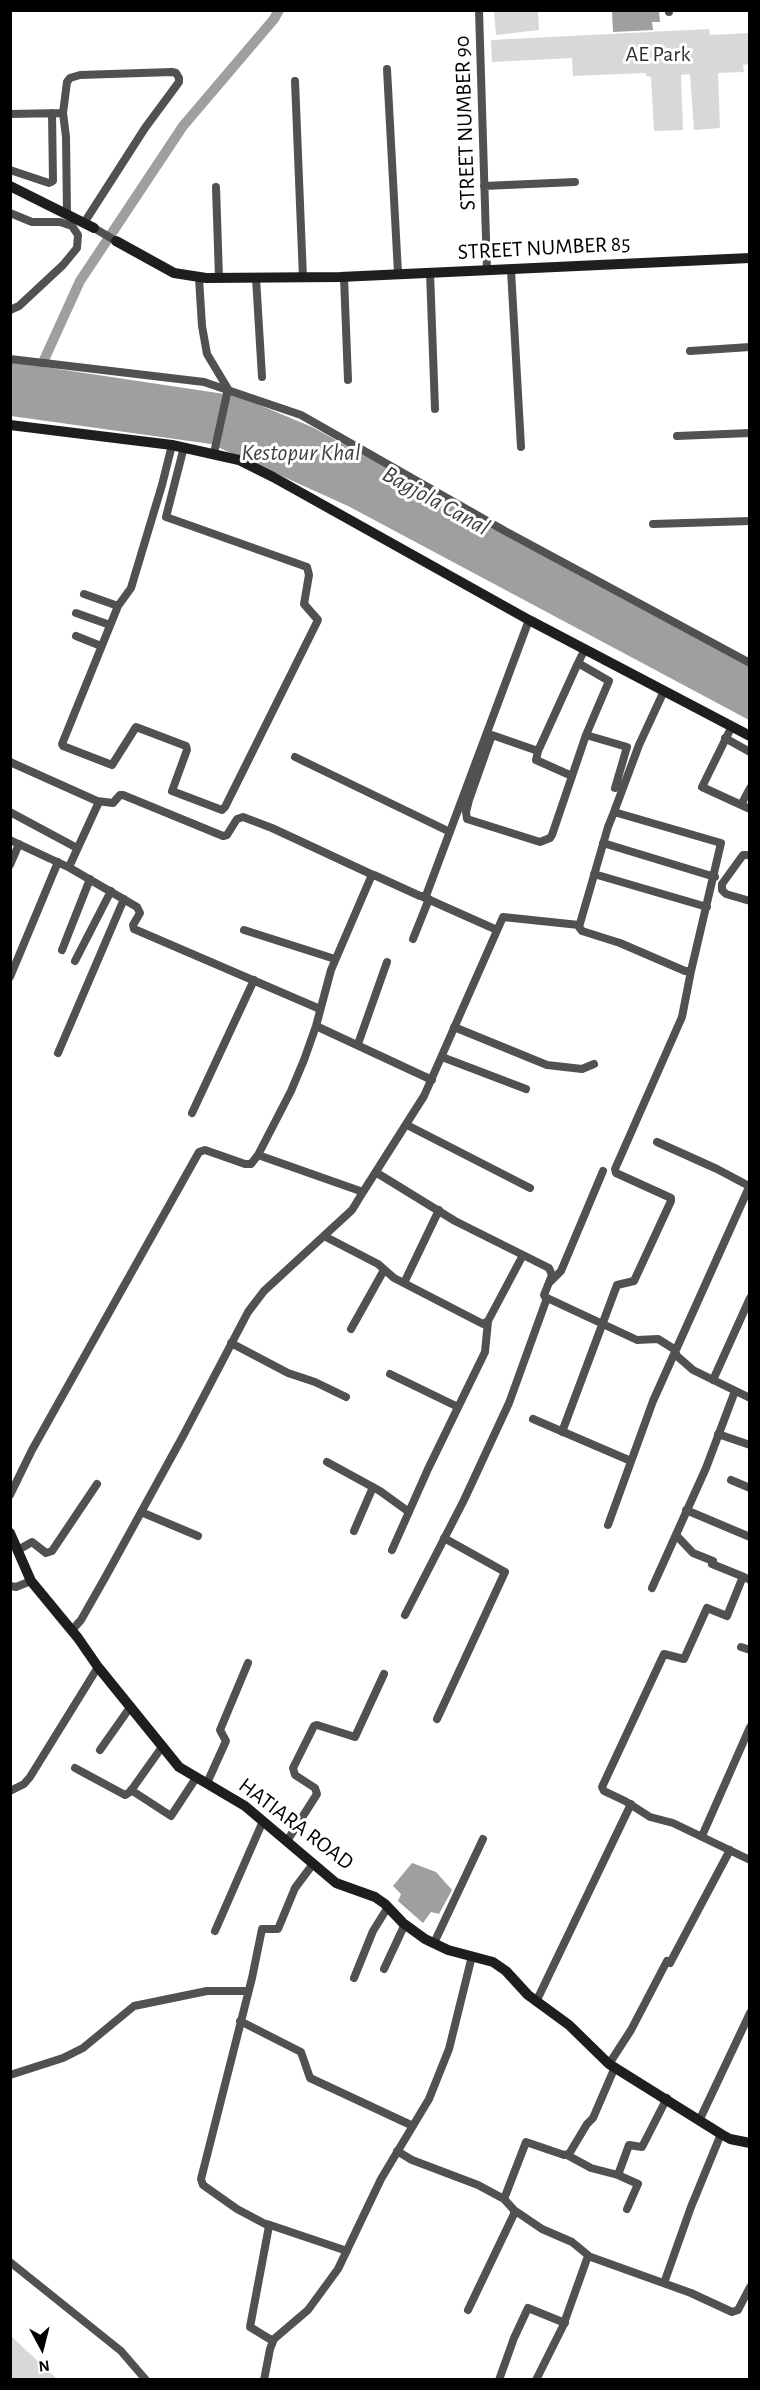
<!DOCTYPE html>
<style>
body{margin:0}
#map{position:relative;width:760px;height:2390px;overflow:hidden;background:#fff;font-family:"Alegreya Sans",sans-serif}
canvas{display:block}
.frame{position:absolute;inset:0;border:12px solid #000;pointer-events:none}
.north{position:absolute;left:12px;top:2318px;width:60px;height:60px;-webkit-text-stroke:4px #fff;paint-order:stroke;rotate:173deg;font-size:16px;font-weight:700;line-height:24px;text-align:center;color:#000}
.north::after{content:'';display:block;margin:auto;width:21px;height:27px;background:#000;clip-path:polygon(50% 0,100% 100%,50% 72%,0 100%)}
</style>
<div id="map">
<canvas width="760" height="2390"></canvas>
<div class="frame"></div>
<div class="north">N</div>
</div>
<script>
const context = document.querySelector('canvas').getContext('2d');
context.lineJoin = 'round';
function paint(path, color) {
  context.fillStyle = color;
  context.fill(path, 'evenodd');
}
function shape(rows) {
  const path = new Path2D();
  for (const r of rows) {
    path.moveTo(r[0], r[1]);
    for (let i = 2; i < r.length; i += 2) path.lineTo(r[i], r[i + 1]);
  }
  return path;
}
function stroke(path, color, width, dash) {
  context.strokeStyle = color;
  context.lineWidth = width;
  context.lineCap = dash ? 'butt' : 'round';
  context.setLineDash(dash || []);
  context.stroke(path);
}
function drawText(font, color, halo, rows, align = 'center') {
  context.font = font + ' "Alegreya Sans",sans-serif';
  context.lineWidth = 6;
  context.setLineDash([]);
  context.textBaseline = 'middle';
  context.strokeStyle = halo;
  context.fillStyle = color;
  for (const [text, x, y, turn = 0] of rows) {
    context.save();
    context.translate(x, y);
    context.rotate((+turn || 0) * Math.PI / 180);
    context.textAlign = isNaN(turn) ? turn : align;
    if (halo) context.strokeText(text, 0, 0);
    context.fillText(text, 0, 0);
    context.restore();
  }
}
paint(shape([
 [494,11,538,11,539,30,496,35],
 [709,29,710,35,749,33,749,64,743,65,744,72,718,73,720,128,694,130,690,74,681,75,683,130,654,131,651,77,646,76,646,73,573,76,572,58,492,62,491,40],
 [11,2336,57,2379,11,2379]
]), '#d8d8d8');
paint(shape([
 [612,11,659,11,660,22,652,22,653,30,613,32],
 [11,362,238,396,312,427,749,664,749,720,348,506,211,444,11,416],
 [412,1863,436,1872,452,1890,439,1914,431,1912,423,1923,398,1901,401,1894,393,1886]
]), '#9f9f9f');
stroke(shape([
 [39,371,80,281,183,126,274,19,279,10]
]), '#9f9f9f', 10);
stroke(shape([
 [479,10,487,271],
 [669,10,669,12],
 [387,69,398,273],
 [295,81,303,278],
 [10,114,63,113],
 [10,170,49,183,53,181,52,113],
 [484,186,575,182],
 [216,187,219,278],
 [10,213,32,222,60,222,72,226,78,235,77,248,63,265,19,306,10,310],
 [67,213,66,137,63,113,67,82,70,78,80,75,172,72,176,73,179,78,179,82,145,128,84,223],
 [94,228,116,241],
 [511,270,521,447],
 [430,272,435,409],
 [344,277,348,380],
 [199,278,202,326,207,354,228,389,214,453],
 [256,278,262,377],
 [690,351,750,347],
 [10,359,204,382,301,415,505,531,750,663],
 [677,436,750,433],
 [172,445,162,485,131,588,118,606,62,744,63,746,112,765,136,727,186,746,187,750,172,791,222,810,225,807,318,620,304,604,309,575,307,567,166,517,184,447],
 [653,524,750,521],
 [84,594,118,606],
 [76,613,110,625],
 [76,636,101,646],
 [732,726,702,787,750,809],
 [586,735,627,747,615,788],
 [725,738,750,752],
 [538,751,578,663],
 [295,757,450,832],
 [10,762,97,801,98,804,69,867],
 [572,776,536,760,538,751,492,735,469,800,466,812,467,819,540,842,550,838,552,835,586,735,609,681,578,663,585,649],
 [97,801,113,803,120,795,123,795,223,836,227,835,237,819,243,817,272,828,373,875],
 [741,805,750,788],
 [10,812,77,848],
 [614,812,721,843,691,971,685,971,620,943,582,931,579,927,608,827,614,812,639,745,664,691],
 [10,840,70,868,137,907,140,913,133,925,134,929,320,1009],
 [603,843,715,877],
 [750,855,743,855,722,884,722,890,726,894,750,901],
 [10,865,19,844],
 [594,874,707,907],
 [423,897,497,930],
 [244,930,335,959],
 [413,939,429,899],
 [62,950,90,879],
 [75,961,111,891],
 [10,977,58,862],
 [316,1026,432,1080],
 [454,1027,547,1065,582,1069,594,1064],
 [358,1044,387,962],
 [58,1053,124,899],
 [442,1057,526,1089],
 [192,1113,254,980],
 [407,1125,530,1188],
 [657,1142,717,1169,749,1186],
 [258,1155,363,1192,424,1096,503,917,579,925],
 [377,1173,455,1221,549,1268,552,1275,544,1295,545,1297,637,1340,658,1339,674,1349,677,1356,693,1370,750,1398],
 [324,1236,378,1264,394,1278,483,1324,488,1321,523,1255],
 [550,1282,561,1271,603,1171],
 [404,1283,439,1210],
 [351,1329,384,1270],
 [231,1343,288,1373,315,1382,346,1397],
 [390,1374,458,1407],
 [713,1380,750,1298],
 [533,1419,631,1461],
 [562,1432,617,1285,634,1281,671,1201,671,1198,616,1173,615,1169,682,1017,691,971],
 [718,1434,750,1445],
 [327,1462,380,1491,409,1512],
 [731,1480,750,1488],
 [10,1495,32,1450,199,1152,205,1150,245,1164,251,1164,258,1155,291,1091,304,1060,316,1026,331,970,371,877,374,875,420,896,426,896,427,893,529,620],
 [686,1510,750,1537],
 [141,1512,198,1536],
 [608,1525,653,1401,750,1185],
 [354,1531,373,1487],
 [676,1535,693,1553,713,1561],
 [18,1550,32,1542,46,1553,52,1551,97,1484],
 [392,1550,428,1469,485,1352,488,1321],
 [712,1564,744,1577],
 [750,1580,744,1577,742,1579,727,1616,707,1608,684,1659,664,1654,602,1787,604,1791,625,1801,650,1817,673,1823,750,1860],
 [10,1586,16,1587,31,1581],
 [652,1588,706,1468,735,1391],
 [405,1615,464,1500,509,1403,547,1298],
 [72,1630,81,1620,106,1576,183,1436,248,1312,264,1291,352,1210,363,1192],
 [741,1647,750,1650],
 [437,1719,505,1572,444,1538],
 [100,1750,131,1706],
 [75,1768,125,1795,130,1792,162,1747],
 [207,1783,226,1741,220,1730,248,1663],
 [131,1790,171,1816,196,1778],
 [10,1791,24,1784,30,1777,98,1667],
 [702,1836,750,1727],
 [287,1841,317,1794,315,1788,295,1775,293,1768,314,1726,317,1725,355,1737,384,1674],
 [215,1931,263,1821],
 [434,1943,483,1839],
 [670,1963,730,1850],
 [384,1969,405,1924],
 [354,1978,373,1931,388,1907],
 [536,2002,631,1804],
 [240,2021,301,2052,310,2078,413,2126],
 [609,2064,631,2030,667,1961],
 [10,2075,63,2058,83,2048,134,2006,207,1991,248,1991],
 [699,2121,750,2013],
 [397,2151,412,2160,478,2185,504,2199],
 [567,2155,591,2168,618,2175,629,2145,642,2147,667,2098],
 [618,2175,638,2184,627,2209],
 [514,2210,542,2229,572,2242,589,2256],
 [267,2224,347,2251],
 [10,2262,121,2351,146,2380],
 [664,2283,691,2207,721,2134],
 [468,2310,514,2214,514,2210,504,2199,526,2142,564,2155,569,2154,587,2124,593,2118,615,2067],
 [273,2341,250,2327,269,2226,237,2209,203,2185,201,2179,252,1978,262,1929,278,1929,295,1888,313,1864],
 [264,2380,270,2349,274,2339,308,2310,338,2269,381,2179,429,2099,449,2049,472,1956],
 [499,2380,514,2338,528,2308,565,2323],
 [536,2380,563,2326,588,2256,691,2293,732,2312,738,2310,750,2287]
]), '#515151', 8);
stroke(shape([
 [10,186,94,228],
 [116,241,174,273,206,278,340,277,750,258],
 [10,425,172,445,239,460,273,477,529,620,750,736],
 [10,1533,31,1581,78,1638,98,1667,179,1767,245,1806,336,1883,375,1897,385,1904,403,1923,425,1939,448,1950,493,1962,506,1971,528,1995,569,2025,609,2064,721,2134,730,2139,750,2143]
]), '#1e1e1e', 10);
drawText('22px', '#2f2f2f', '#fff', [
 ["AE Park",658,54]
]);
drawText('22px', '#000', '#fff', [
 ["STREET NUMBER 90",465,123,-92],
 ["STREET NUMBER 85",544,248,-3],
 ["HATIARA ROAD",296,1824,37]
]);
drawText('italic 24px', '#404040', '#fff', [
 ["Kestopur Khal",301,453],
 ["Bagjola Canal",436,501,29]
]);
</script>
